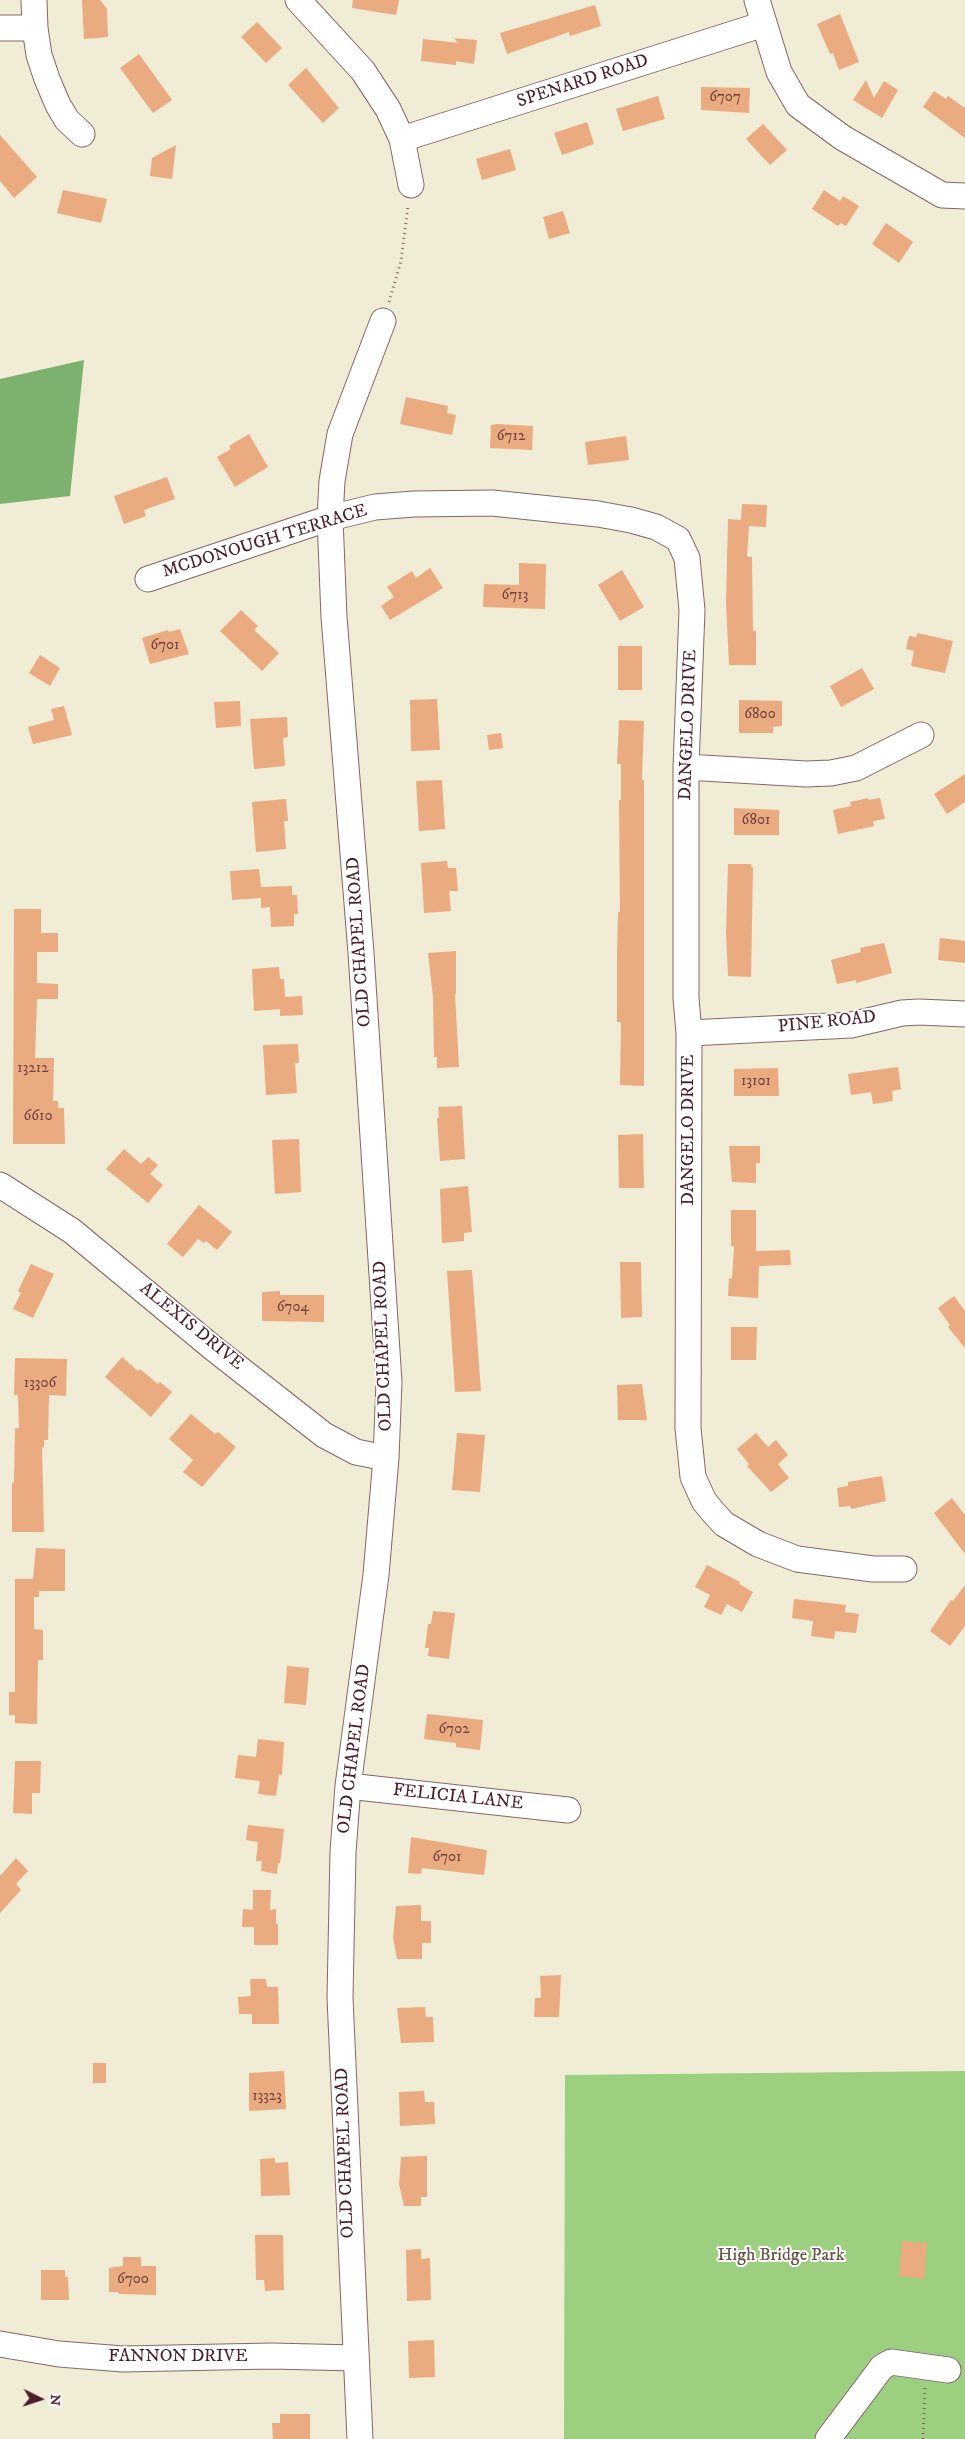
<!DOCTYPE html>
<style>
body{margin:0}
#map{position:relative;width:965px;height:2439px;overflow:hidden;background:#f1ecd5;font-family:"IM FELL DW Pica",serif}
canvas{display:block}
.north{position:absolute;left:15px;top:2374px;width:50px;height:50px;-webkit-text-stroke:4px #fff;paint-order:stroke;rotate:94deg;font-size:14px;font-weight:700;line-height:20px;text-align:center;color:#4a1f2b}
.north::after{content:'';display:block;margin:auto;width:18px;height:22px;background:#4a1f2b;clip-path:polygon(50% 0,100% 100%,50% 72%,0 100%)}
</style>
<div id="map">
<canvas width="965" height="2439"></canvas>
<div class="north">N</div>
</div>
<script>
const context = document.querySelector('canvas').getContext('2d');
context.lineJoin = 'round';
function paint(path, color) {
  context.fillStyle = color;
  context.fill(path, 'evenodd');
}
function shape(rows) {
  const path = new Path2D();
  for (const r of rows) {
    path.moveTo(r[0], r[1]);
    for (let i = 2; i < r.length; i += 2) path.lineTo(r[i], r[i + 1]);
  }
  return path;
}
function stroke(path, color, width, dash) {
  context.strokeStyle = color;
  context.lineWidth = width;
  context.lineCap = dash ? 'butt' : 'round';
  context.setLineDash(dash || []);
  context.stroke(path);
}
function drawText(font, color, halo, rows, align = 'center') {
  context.font = font + ' "IM FELL DW Pica",serif';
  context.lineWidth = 4;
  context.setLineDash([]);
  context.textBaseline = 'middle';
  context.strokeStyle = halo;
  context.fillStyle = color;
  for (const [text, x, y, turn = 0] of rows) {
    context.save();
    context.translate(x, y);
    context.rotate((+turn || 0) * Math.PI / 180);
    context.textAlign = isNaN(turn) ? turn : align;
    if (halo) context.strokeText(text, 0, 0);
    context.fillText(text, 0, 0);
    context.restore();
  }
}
paint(shape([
 [965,2071,965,2439,564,2439,565,2075]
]), '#9ccf80');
paint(shape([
 [84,360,70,496,0,504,0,379]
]), '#7db26e');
paint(shape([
 [82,0,100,0,107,9,108,37,84,39],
 [353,0,399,0,396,15,352,8],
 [595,5,601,26,570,36,569,32,507,54,500,33],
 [840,14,859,62,839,70,833,53,830,54,817,24],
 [257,22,282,48,266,63,241,37],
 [454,38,477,40,474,64,456,61,456,65,421,61,423,39,458,43],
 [139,54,172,100,153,113,120,68],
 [306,68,339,108,323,123,288,85],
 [866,80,874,98,884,81,898,90,882,118,853,100],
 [701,87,750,88,749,113,701,110],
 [934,91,946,99,948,96,965,108,965,138,923,107],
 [658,96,665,119,623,131,616,109],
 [587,122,594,144,562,155,554,133],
 [763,124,787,150,770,165,746,139],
 [0,135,37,177,14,198,0,181],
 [176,145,172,179,150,176,152,158],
 [510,149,516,170,482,180,476,159],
 [63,190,107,199,101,223,57,213],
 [824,190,840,201,843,196,859,206,846,226,841,223,838,226,812,209],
 [563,211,570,233,549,239,543,217],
 [886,223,913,242,899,263,872,244],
 [406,397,448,406,447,413,456,415,452,435,400,424],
 [497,424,533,426,532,450,490,448,491,425],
 [249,434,268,467,235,487,217,457,231,449,229,446],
 [626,436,629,460,588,465,585,442],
 [167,477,175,499,144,510,146,516,124,524,114,496],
 [742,504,767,505,766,527,749,526,747,557,752,557,753,631,756,631,756,665,729,665,726,603,728,519,741,520],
 [519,563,546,564,545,609,483,607,484,584,519,585],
 [430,568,443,588,390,620,381,606,394,597,387,587,412,571,416,578],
 [622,570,644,607,620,621,598,585],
 [241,610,258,626,254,630,279,653,262,671,220,631],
 [180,629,189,654,150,664,142,638,168,630,169,632],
 [917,633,953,641,945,673,911,666,914,651,906,649,909,636,917,637],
 [618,646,642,646,642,690,618,690],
 [40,655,60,668,50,686,29,673],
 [862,668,874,689,841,707,830,686],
 [437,699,440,750,411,751,410,700],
 [739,700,782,701,782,726,773,727,773,733,739,733],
 [240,701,241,726,216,728,214,702],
 [64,706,72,735,33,744,28,727,54,720,51,709],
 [287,717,288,737,283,738,285,766,254,769,250,719],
 [619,720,644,721,642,780,644,780,644,1086,620,1085,621,1022,617,1022,617,956,618,912,620,912,619,800,621,800,621,764,617,764],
 [501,733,503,748,489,750,487,735],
 [965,774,965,802,947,814,934,794],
 [442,780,445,829,419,831,416,781],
 [868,798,868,800,880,798,885,819,873,821,874,826,838,834,833,810,851,806,850,802],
 [286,799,288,821,284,821,286,849,256,852,252,802],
 [734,808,779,810,779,835,734,835],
 [447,861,448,868,456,868,458,891,449,891,451,911,424,913,421,863],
 [728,864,751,864,751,867,753,867,751,977,728,976,726,933],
 [259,869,261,887,292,886,292,895,297,895,298,914,294,914,294,926,271,927,270,907,261,908,261,898,232,900,230,871],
 [14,909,41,909,41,933,58,933,58,952,37,952,37,983,58,984,58,999,37,999,35,1058,54,1058,53,1101,58,1101,58,1108,64,1108,65,1144,13,1144],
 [940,938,965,941,965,963,938,960],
 [884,943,892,973,856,983,856,980,837,984,831,960,861,952,860,948],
 [456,951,456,995,455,993,459,1067,437,1068,437,1057,434,1057,433,997,428,953],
 [279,967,280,979,284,979,285,997,302,996,303,1015,280,1016,280,1009,254,1011,252,969],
 [298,1044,299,1063,295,1063,297,1093,266,1095,263,1045],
 [898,1067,901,1089,892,1091,893,1101,873,1104,871,1092,851,1095,848,1074],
 [778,1068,779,1096,734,1096,734,1069],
 [462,1106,465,1159,440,1161,437,1118,439,1118,438,1107],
 [643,1134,644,1188,619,1188,618,1135],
 [299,1139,301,1192,275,1194,272,1140],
 [729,1146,760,1146,760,1163,756,1163,756,1183,732,1182],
 [124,1149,141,1164,148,1157,158,1165,150,1174,163,1185,148,1203,106,1169],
 [468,1186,472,1232,464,1233,464,1241,442,1243,440,1189],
 [199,1205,232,1232,217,1250,206,1241,204,1243,198,1239,183,1257,167,1244],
 [731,1210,756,1210,756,1251,790,1250,791,1265,759,1266,758,1298,728,1296,729,1278,732,1279,734,1246,731,1246],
 [620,1262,641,1262,642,1317,621,1318],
 [31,1264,54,1274,33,1318,13,1309,21,1293,18,1291],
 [472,1270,481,1391,455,1392,447,1271],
 [280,1291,280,1295,324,1295,324,1322,262,1321,262,1292],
 [954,1296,965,1311,965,1348,948,1327,950,1325,938,1308],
 [731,1327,757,1327,756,1360,731,1360],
 [122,1357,138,1371,140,1369,158,1384,160,1382,172,1392,151,1417,105,1377],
 [15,1358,67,1359,66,1396,49,1395,48,1440,44,1440,44,1448,42,1447,44,1532,12,1532,12,1483,14,1483,15,1428,19,1428,18,1395,14,1395],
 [642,1384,647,1420,618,1420,617,1385],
 [191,1414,215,1434,218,1432,236,1447,202,1487,183,1472,193,1460,169,1439],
 [457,1433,485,1435,480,1492,452,1490],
 [756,1433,768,1447,776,1440,788,1455,778,1464,789,1478,771,1492,747,1466,749,1464,737,1449],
 [882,1476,886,1501,851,1509,851,1506,839,1507,837,1488,848,1486,848,1482],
 [952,1498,965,1515,965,1554,934,1513],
 [36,1548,65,1549,65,1591,39,1591,39,1597,34,1597,34,1629,43,1630,43,1660,38,1660,37,1724,15,1723,15,1715,9,1715,9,1692,15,1692,15,1579,33,1579],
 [707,1565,740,1582,739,1584,753,1592,742,1612,727,1604,721,1615,704,1607,710,1595,695,1587],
 [965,1585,965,1626,950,1646,930,1631,951,1600,953,1601],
 [794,1599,846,1605,845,1612,859,1614,856,1633,835,1631,834,1639,811,1636,813,1621,792,1618],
 [433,1611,455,1613,449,1659,428,1656,429,1648,425,1648,428,1624,431,1624],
 [287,1666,309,1668,306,1705,284,1703],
 [427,1714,483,1720,480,1750,456,1747,456,1743,424,1739],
 [258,1739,284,1742,282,1775,279,1774,276,1796,258,1794,260,1781,235,1778,238,1755,256,1757],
 [15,1761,41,1761,40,1793,32,1793,32,1814,13,1813],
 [248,1825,284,1829,280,1864,278,1863,277,1874,261,1871,262,1861,256,1861,258,1842,246,1840],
 [411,1837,487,1850,484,1875,422,1868,421,1874,408,1873],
 [16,1858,28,1871,16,1884,21,1890,0,1913,0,1876],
 [253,1890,271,1890,270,1910,276,1909,276,1924,278,1924,278,1945,254,1945,254,1927,242,1927,243,1909,253,1910],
 [421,1905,421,1921,431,1921,431,1943,422,1943,422,1959,397,1959,393,1938,396,1906],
 [561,1975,559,2017,534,2017,535,1998,541,1998,540,1976],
 [250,1979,266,1979,267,1987,278,1987,279,2024,252,2024,252,2014,239,2014,238,1997,251,1996],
 [425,2007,426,2017,433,2017,434,2042,401,2043,397,2008],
 [93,2063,106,2063,106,2083,93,2083],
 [284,2071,286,2109,249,2111,249,2073],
 [424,2091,425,2102,434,2102,435,2124,400,2126,399,2092],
 [427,2156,427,2197,421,2197,421,2206,404,2206,399,2184,401,2157],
 [275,2158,275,2163,288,2162,290,2195,261,2196,260,2159],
 [255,2235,283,2235,284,2290,265,2291,264,2280,256,2280],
 [902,2241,927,2243,924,2279,899,2276],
 [421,2249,421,2259,430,2258,431,2300,407,2301,406,2250],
 [123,2257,141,2257,141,2266,156,2266,156,2295,119,2294,118,2292,109,2292,109,2268,123,2266],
 [41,2270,65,2270,65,2277,68,2277,69,2300,41,2300],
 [434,2340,435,2377,409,2378,408,2341],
 [280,2414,310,2414,310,2439,273,2439,272,2423,280,2423]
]), '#eaab80');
const minor = shape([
 [34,0,35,28,39,55,47,79,58,105,67,120,82,134],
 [298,0,363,71,388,109,402,139,411,185],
 [757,0,779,72,798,105,843,138,923,184,942,195,965,196],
 [0,28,35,28],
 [402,139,764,24],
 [148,579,330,518,375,507,414,504,492,503,598,514,631,520,656,527,678,539,687,558,692,610,686,767,686,998,689,1033,688,1428,693,1477,704,1501,713,1512,724,1524,758,1544,797,1559,873,1569,904,1569],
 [686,767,806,774,831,773,856,768,921,735],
 [689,1033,851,1025,902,1013,919,1012,965,1014],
 [0,1185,72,1231,213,1348,324,1435,356,1452,386,1458],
 [348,1786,568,1810],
 [0,2344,59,2354,123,2359,271,2356,356,2358],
 [360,2439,340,1998,343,1852,348,1786,376,1575,386,1458,389,1382,361,953,334,617,330,518,332,481,340,434,383,321],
 [828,2439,882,2367,891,2362,948,2370]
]);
stroke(minor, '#846766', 27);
stroke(shape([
 [389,302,401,261,408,206],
 [923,2439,925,2387]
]), '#846766', 3, [1, 4]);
stroke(minor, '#fff', 25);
drawText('15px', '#724240', null, [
 ["6707",725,98],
 ["6712",511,437],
 ["6713",515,596],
 ["6701",165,646],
 ["6800",760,715],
 ["6801",756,821],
 ["13212",33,1069],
 ["13101",756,1082],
 ["6610",38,1117],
 ["6704",293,1308],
 ["13306",40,1384],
 ["6702",454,1730],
 ["6701",447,1858],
 ["13323",267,2097],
 ["6700",133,2280]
]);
drawText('18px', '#4a1f2b', '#fff', [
 ["SPENARD ROAD",583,82,-18],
 ["MCDONOUGH TERRACE",265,542,-17],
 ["DANGELO DRIVE",689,725,-88],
 ["OLD CHAPEL ROAD",360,942,-94],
 ["PINE ROAD",827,1023,-6],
 ["DANGELO DRIVE",689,1130,-90],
 ["ALEXIS DRIVE",191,1327,39],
 ["OLD CHAPEL ROAD",384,1346,-92],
 ["OLD CHAPEL ROAD",355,1749,-83],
 ["FELICIA LANE",458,1798,6],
 ["OLD CHAPEL ROAD",346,2153,-92],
 ["FANNON DRIVE",178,2357]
]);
drawText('18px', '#635444', '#fff', [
 ["High Bridge Park",781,2256]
]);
</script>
